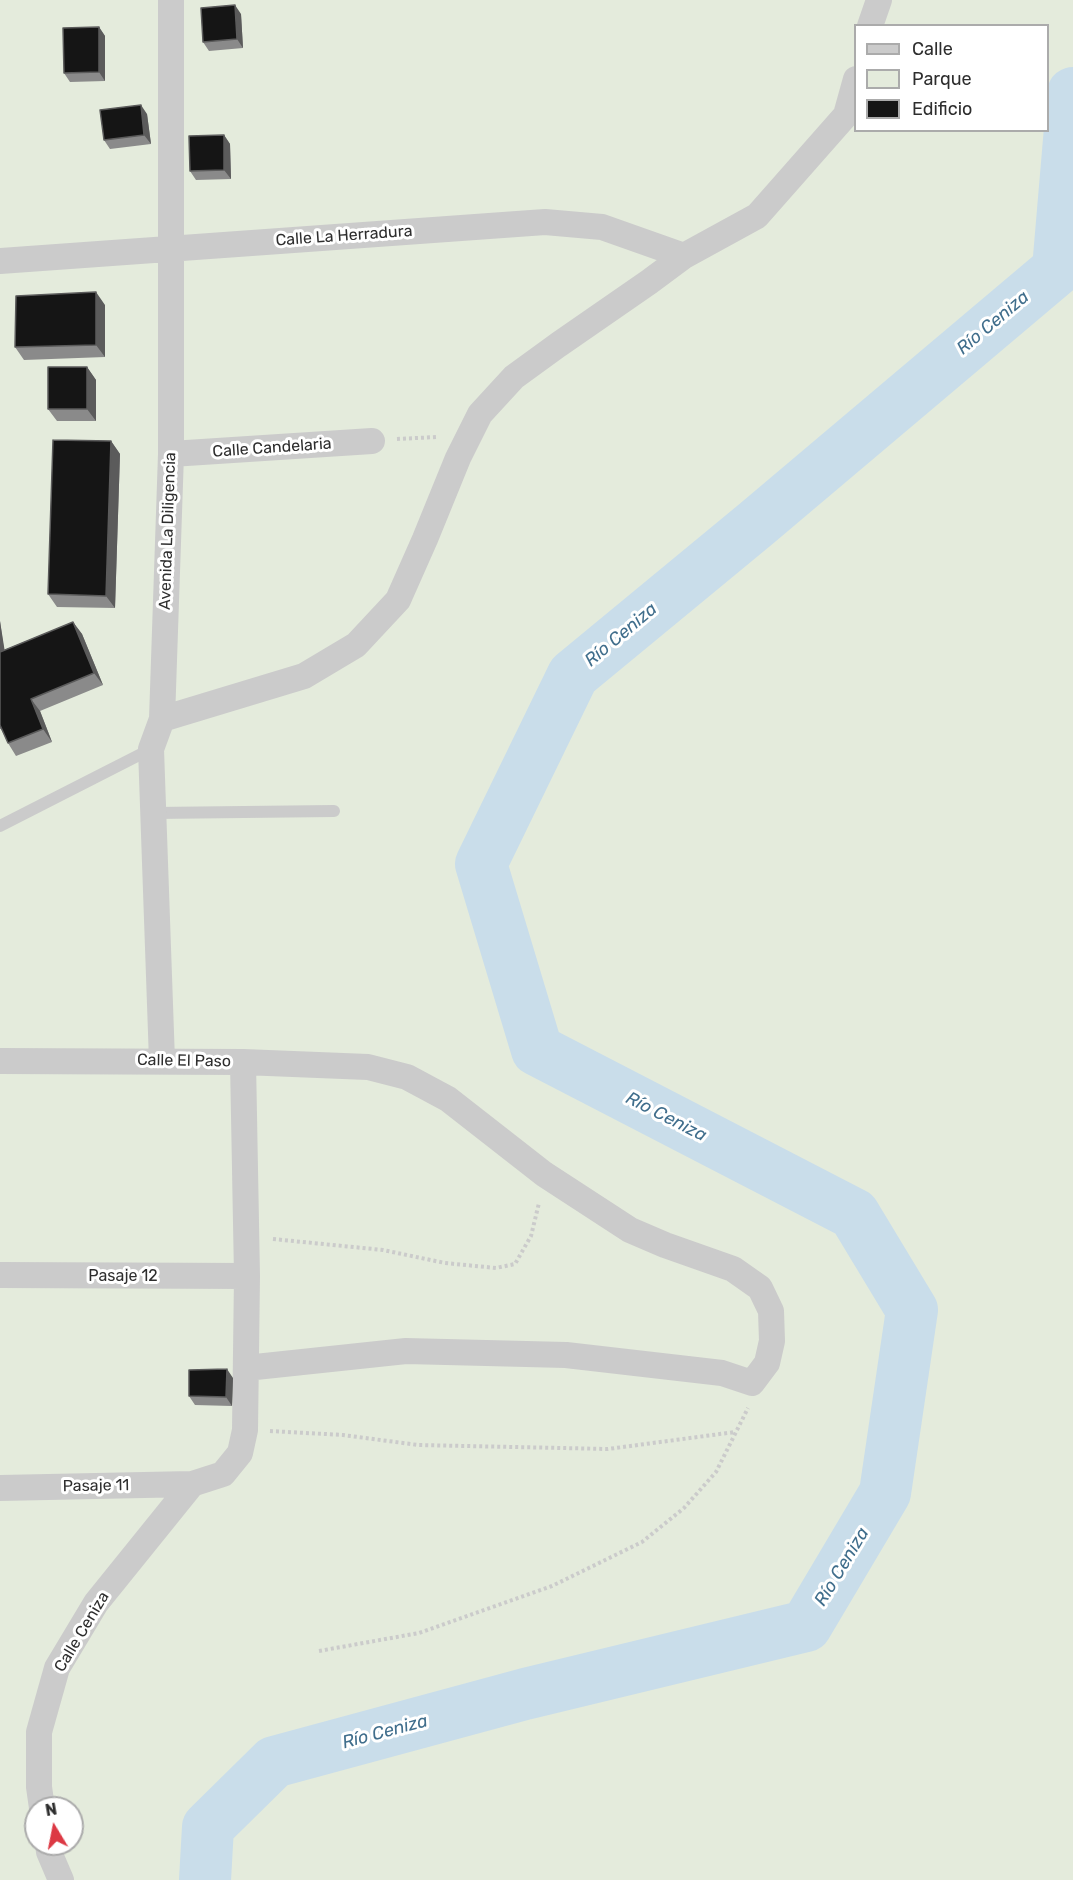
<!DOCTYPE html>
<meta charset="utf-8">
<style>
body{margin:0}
#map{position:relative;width:1073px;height:1880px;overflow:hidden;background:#fff;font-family:Rubik,sans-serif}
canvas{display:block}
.legend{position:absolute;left:854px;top:24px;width:195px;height:108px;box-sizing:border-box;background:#fff;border:2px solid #ababab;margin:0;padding:8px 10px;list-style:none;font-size:18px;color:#2e2e2e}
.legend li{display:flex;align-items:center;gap:12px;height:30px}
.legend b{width:30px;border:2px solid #ababab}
.north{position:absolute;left:24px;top:1796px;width:60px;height:60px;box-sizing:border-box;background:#fff;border:2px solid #ababab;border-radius:50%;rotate:350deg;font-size:16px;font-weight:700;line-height:24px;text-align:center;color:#2e2e2e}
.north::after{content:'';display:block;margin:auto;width:21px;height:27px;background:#dc3944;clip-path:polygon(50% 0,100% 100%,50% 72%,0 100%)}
</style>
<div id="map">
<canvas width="1073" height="1880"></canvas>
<ul class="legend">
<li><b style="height:8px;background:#cbcbcb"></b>Calle</li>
<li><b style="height:16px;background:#e4ebdc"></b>Parque</li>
<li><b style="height:16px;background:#151515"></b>Edificio</li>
</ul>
<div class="north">N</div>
</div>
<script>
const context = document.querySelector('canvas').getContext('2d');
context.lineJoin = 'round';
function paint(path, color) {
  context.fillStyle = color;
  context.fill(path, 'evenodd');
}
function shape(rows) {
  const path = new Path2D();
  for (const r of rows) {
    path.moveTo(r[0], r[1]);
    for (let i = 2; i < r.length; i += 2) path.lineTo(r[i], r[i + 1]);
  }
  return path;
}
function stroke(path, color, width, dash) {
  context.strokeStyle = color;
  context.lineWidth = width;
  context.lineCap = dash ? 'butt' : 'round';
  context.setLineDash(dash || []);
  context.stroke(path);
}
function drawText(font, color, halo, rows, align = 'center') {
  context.font = font + ' Rubik,sans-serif';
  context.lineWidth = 6;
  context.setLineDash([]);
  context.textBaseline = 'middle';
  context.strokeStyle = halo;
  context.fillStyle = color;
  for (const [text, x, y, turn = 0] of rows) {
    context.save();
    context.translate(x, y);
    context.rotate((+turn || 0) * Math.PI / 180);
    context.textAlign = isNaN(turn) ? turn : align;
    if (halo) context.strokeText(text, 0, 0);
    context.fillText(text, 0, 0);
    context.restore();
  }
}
paint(shape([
 [0,0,1073,0,1073,1880,0,1880],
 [856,26,1048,26,1048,130,856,130],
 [36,1808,72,1808,72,1844,36,1844]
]), '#e4ebdc');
stroke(shape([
 [205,1880,208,1827,274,1762,525,1694,806,1626,885,1493,912,1310,854,1214,537,1050,481,864,573,675,756,524,1058,269,1073,93]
]), '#c9ddea', 52);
stroke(shape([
 [397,439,437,437],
 [273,1239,383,1250,445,1263,496,1268,515,1264,531,1236,539,1203],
 [270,1431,343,1435,418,1445,608,1449,735,1432],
 [319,1651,419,1633,552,1586,642,1542,684,1508,716,1472,748,1408]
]), '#cbcbcb', 4, [3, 3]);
stroke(shape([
 [154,813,334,811],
 [0,826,151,749]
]), '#cbcbcb', 12);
stroke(shape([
 [870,26,879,0],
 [0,261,545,222,602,227,684,256],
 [171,454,372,441],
 [162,719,304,676,356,645,398,600,425,539,458,458,480,414,514,377,558,345,649,282,684,256,757,216,846,115,856,79],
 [0,1061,243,1062,368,1067,407,1077,448,1099,544,1174,630,1230,665,1245,733,1269,760,1288,771,1311,772,1341,767,1363,752,1383,722,1373,566,1355,406,1351,246,1368],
 [162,1061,151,749,162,719,171,454,171,0],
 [0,1275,247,1276],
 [0,1488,192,1484,223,1474,240,1453,245,1430,247,1276,243,1062],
 [42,1808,39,1787,39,1732,57,1668,96,1603,192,1484],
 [48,1844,49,1852,61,1880]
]), '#cbcbcb', 26);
paint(shape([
 [241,14,243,48,209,51,203,42],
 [99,27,105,36,105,81,70,82,64,73],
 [147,114,151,144,110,149,104,140],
 [224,135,230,144,231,179,196,180,190,171],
 [105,305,105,357,24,360,15,347],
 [87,367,96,380,96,421,57,421,48,409],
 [111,441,120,454,115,608,57,607,48,594],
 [0,621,4,650,73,622,82,634,103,685,40,711,52,742,16,756,8,743,1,729,0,729],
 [233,1378,232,1406,195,1405,189,1396]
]), '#8a8a8a');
paint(shape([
 [235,5,241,14,243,48,237,39],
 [99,27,105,36,105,81,99,72],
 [141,105,147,114,151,144,144,135],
 [224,135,230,144,231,179,224,170],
 [96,292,105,305,105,357,96,345],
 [87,367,96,380,96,421,87,409],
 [111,441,120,454,115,608,106,596],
 [0,621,6,659,0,651],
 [73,622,82,634,103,685,94,673],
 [31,699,40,711,52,742,43,729],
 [227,1369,233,1378,232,1406,226,1397]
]), '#5b5b5b');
const building = shape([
 [235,5,237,39,203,42,201,8,235,5],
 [99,27,99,72,64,73,63,28,99,27],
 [141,105,144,135,104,140,100,110,141,105],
 [224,135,224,170,190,171,189,136,224,135],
 [96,292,96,345,15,347,16,296,96,292],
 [48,367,87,367,87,409,48,409,48,367],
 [53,440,111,441,106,596,48,594,53,440],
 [73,622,94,673,31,699,43,729,8,743,0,725,0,652,73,622],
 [227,1369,226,1397,189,1396,189,1370,227,1369]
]);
paint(building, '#151515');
stroke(building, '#5b5b5b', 1.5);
drawText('16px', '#2e2e2e', '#fff', [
 ["Calle La Herradura",344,236,-4],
 ["Calle Candelaria",272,448,-4],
 ["Avenida La Diligencia",168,531,-88],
 ["Calle El Paso",184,1061,1],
 ["Pasaje 12",123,1276],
 ["Pasaje 11",96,1486,-1],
 ["Calle Ceniza",82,1632,-59]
]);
drawText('italic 18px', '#406e8c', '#fff', [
 ["Río Ceniza",993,323,-40],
 ["Río Ceniza",621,635,-40],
 ["Río Ceniza",666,1117,27],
 ["Río Ceniza",842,1567,-59],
 ["Río Ceniza",385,1732,-15]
]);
</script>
